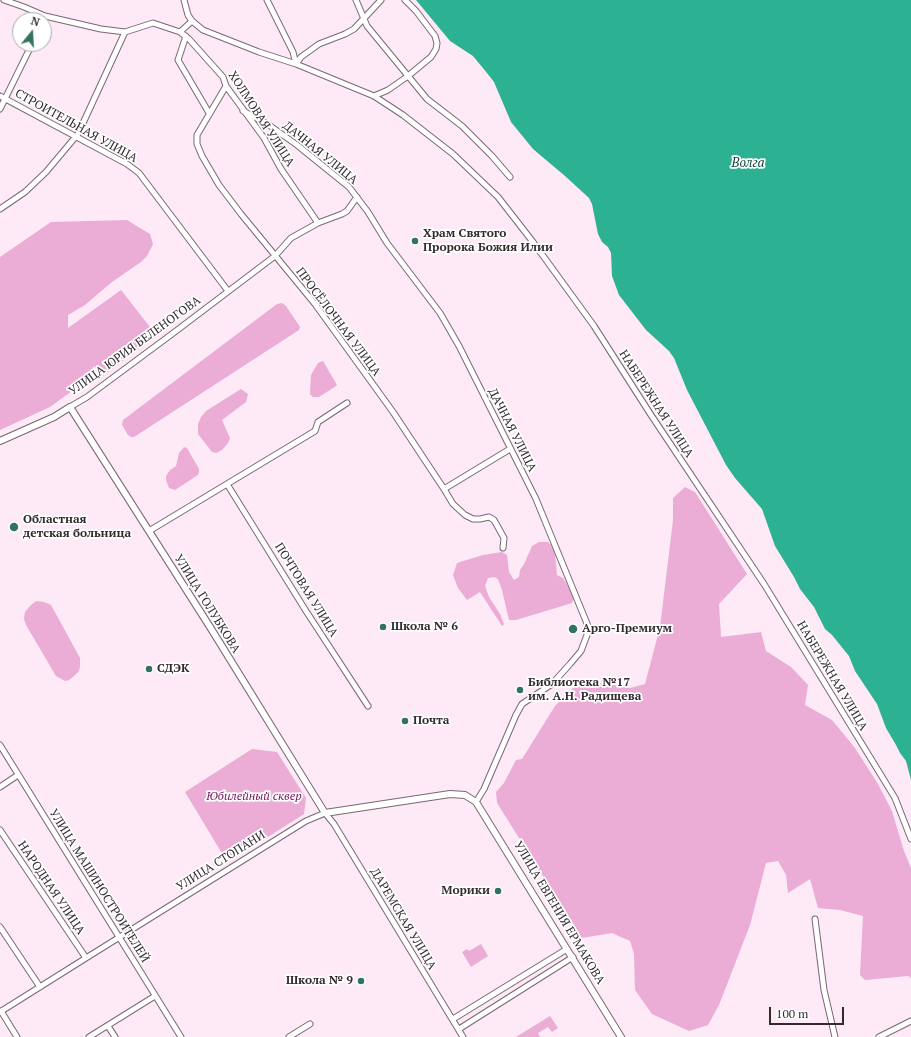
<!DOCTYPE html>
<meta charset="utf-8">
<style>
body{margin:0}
#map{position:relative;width:911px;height:1037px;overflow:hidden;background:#fdeaf6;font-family:"PT Serif",serif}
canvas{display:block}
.north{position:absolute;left:12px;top:12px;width:40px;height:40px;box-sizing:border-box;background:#fff;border:1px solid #adaaac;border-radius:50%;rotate:18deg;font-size:11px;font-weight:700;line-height:16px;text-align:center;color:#332a30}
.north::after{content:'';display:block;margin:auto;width:14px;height:18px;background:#317261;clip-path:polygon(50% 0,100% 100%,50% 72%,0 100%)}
.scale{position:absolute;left:769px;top:1007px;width:75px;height:18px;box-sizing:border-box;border:2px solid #332a30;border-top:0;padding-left:5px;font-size:12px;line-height:14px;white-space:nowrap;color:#332a30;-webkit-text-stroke:3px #fff;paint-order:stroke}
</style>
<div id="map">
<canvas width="911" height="1037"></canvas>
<div class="north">N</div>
<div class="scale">100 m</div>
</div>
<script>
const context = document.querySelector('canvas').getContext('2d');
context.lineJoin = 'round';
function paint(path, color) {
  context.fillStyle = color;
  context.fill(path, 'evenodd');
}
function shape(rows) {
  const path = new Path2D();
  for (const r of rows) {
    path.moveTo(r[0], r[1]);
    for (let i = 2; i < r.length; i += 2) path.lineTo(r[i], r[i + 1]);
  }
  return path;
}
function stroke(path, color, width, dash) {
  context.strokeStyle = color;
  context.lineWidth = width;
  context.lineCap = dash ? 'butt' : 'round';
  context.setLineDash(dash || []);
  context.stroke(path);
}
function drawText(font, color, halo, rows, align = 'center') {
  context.font = font + ' "PT Serif",serif';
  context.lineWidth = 3.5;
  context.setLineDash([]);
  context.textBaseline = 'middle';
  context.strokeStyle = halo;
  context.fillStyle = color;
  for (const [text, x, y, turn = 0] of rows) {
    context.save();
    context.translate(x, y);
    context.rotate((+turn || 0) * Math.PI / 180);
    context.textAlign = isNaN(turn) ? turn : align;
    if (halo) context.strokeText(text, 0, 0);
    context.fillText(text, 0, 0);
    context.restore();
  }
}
paint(shape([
 [127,220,150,234,153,244,147,256,141,262,112,282,85,305,68,315,68,328,121,290,157,336,103,376,94,366,87,380,50,407,0,430,0,257,51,222],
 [282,303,286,306,300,327,299,330,134,437,131,437,128,435,122,425,123,420,277,304],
 [323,361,337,385,336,386,319,397,313,397,310,394,311,375,318,363],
 [241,389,248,394,246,402,222,420,230,438,228,443,222,450,216,453,212,452,198,434,198,424,201,417,206,411],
 [184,447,187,448,199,469,199,472,198,475,175,490,169,488,166,480,166,476,170,470,176,466,179,453],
 [685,487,695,492,747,574,719,604,721,637,761,632,766,651,791,667,808,685,805,705,832,720,855,748,878,784,892,811,904,851,911,868,911,978,908,976,865,980,860,975,863,916,840,910,818,908,810,879,788,893,786,875,778,861,766,863,750,925,719,1005,708,1025,689,1031,652,1014,635,990,634,954,630,941,612,933,582,938,497,803,496,792,504,783,516,760,522,759,555,706,574,687,603,683,630,688,645,684,660,627,673,520,673,498],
 [539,542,548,542,551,545,555,554,557,575,563,578,568,586,574,598,572,603,516,620,509,620,502,590,498,579,494,577,488,578,485,586,489,597,500,614,504,624,502,626,480,592,467,600,458,588,453,575,457,563,483,555,502,552,507,555,509,572,514,580,519,577,520,570,524,564,532,546],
 [36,601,44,602,51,605,80,658,80,666,79,671,74,676,69,680,65,681,56,676,26,625,24,619,25,612,30,606],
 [252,749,277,752,306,798,304,814,235,858,223,855,185,792],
 [481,944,488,956,471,967,462,952,467,949,469,951],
 [550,1016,558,1028,552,1032,548,1027,538,1033,540,1037,516,1037]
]), '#ebacd5');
paint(shape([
 [416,0,911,0,911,780,906,761,900,753,896,745,886,728,877,704,855,671,849,656,832,635,825,629,814,607,800,589,794,577,775,546,762,509,735,478,726,465,687,390,674,358,669,351,646,330,619,295,612,276,611,253,608,247,602,242,598,234,592,204,589,198,565,176,533,149,511,122,494,82,487,73,473,56,450,41]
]), '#2db193');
const minor = shape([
 [4,0,24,7,45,16,101,29,125,32,153,23,180,32,189,39,223,77,226,86,264,138,281,169,318,223],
 [184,0,188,15,192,21,203,30,259,52,296,64,374,96,403,115,453,154,498,197,533,242,594,326,651,415,764,584,895,798,911,839],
 [267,0,293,52,296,64],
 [356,0,367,26,427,99,462,126,492,156,510,177],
 [180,32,192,21],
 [186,36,178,60,209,113],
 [296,64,301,57,319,44,345,34,354,29,381,0],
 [226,86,197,135,197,144,202,156,219,185,241,214,315,304,393,412,444,489,453,504,465,515,473,519,480,519,489,517,494,520,504,538,503,548],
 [0,96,127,164,139,173,228,291],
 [374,96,388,90,408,76,431,57,436,49,437,43,435,36,416,11,405,0],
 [0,109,32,44],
 [243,111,266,123,297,145,349,187,368,212,387,243,440,313,459,346,536,499,588,626,587,635,581,651,570,664,552,684,522,704,516,715,484,789,476,802],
 [0,209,25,192,46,172,78,134,125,32],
 [70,407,87,397,172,334,275,256,291,238,318,223,342,214,347,211,357,197],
 [227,484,306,611,368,706],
 [444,489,510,449],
 [149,531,315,431,318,422,347,403],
 [0,745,181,1037],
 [0,787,18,775],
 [0,830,86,958],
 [815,919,824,990,835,1037],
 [0,927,40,987],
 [1,1011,17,1037],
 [0,1012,86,958,306,821,325,813,334,824,463,1037],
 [453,1019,567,949],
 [108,1026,115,1037],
 [459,1029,573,957],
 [89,1037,155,996],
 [289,1037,310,1024],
 [879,1037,911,1021]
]);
const major = shape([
 [0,441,54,417,70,407,210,627,325,813,450,794,465,795,476,802,621,1037]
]);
stroke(minor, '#7b6774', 7);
stroke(major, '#7b6774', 8);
stroke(minor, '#fff', 5);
stroke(major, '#fff', 6);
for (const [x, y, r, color] of [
 [415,241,4,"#317261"],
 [14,527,5,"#317261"],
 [383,627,4,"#317261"],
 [573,629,5,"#317261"],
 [149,669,4,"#317261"],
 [520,690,4,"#317261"],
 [405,721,4,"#317261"],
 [498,891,4,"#317261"],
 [361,981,4,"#317261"]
]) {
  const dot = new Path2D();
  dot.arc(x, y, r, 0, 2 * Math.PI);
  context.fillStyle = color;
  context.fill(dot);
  stroke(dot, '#fff', 1.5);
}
drawText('12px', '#332a30', '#fff', [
 ["ХОЛМОВАЯ УЛИЦА",261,119,57],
 ["СТРОИТЕЛЬНАЯ УЛИЦА",76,126,29],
 ["ДАЧНАЯ УЛИЦА",320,153,39],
 ["ПРОСЁЛОЧНАЯ УЛИЦА",338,322,53],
 ["УЛИЦА ЮРИЯ БЕЛЕНОГОВА",135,346,-36],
 ["НАБЕРЕЖНАЯ УЛИЦА",656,404,57],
 ["ДАЧНАЯ УЛИЦА",512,430,63],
 ["ПОЧТОВАЯ УЛИЦА",306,590,58],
 ["УЛИЦА ГОЛУБКОВА",207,604,58],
 ["НАБЕРЕЖНАЯ УЛИЦА",832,676,59],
 ["УЛИЦА СТОПАНИ",221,861,-32],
 ["УЛИЦА МАШИНОСТРОИТЕЛЕЙ",99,886,58],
 ["НАРОДНАЯ УЛИЦА",51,888,56],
 ["УЛИЦА ЕВГЕНИЯ ЕРМАКОВА",559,913,59],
 ["ДАРЕМСКАЯ УЛИЦА",403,919,59]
]);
drawText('bold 12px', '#332a30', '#fff', [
 ["Храм Святого",423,234],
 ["Пророка Божия Илии",423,248],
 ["Областная",23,520],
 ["детская больница",23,534],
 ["Школа № 6",391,627],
 ["Арго-Премиум",582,629],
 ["СДЭК",157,669],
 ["Библиотека №17",528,683],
 ["им. А.Н. Радищева",528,697],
 ["Почта",413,721],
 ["Морики",490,891,"right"],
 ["Школа № 9",353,981,"right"]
], 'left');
drawText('italic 12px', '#73145c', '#fff', [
 ["Юбилейный сквер",254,797]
]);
drawText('italic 13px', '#0d4437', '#fff', [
 ["Волга",748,163]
]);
</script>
